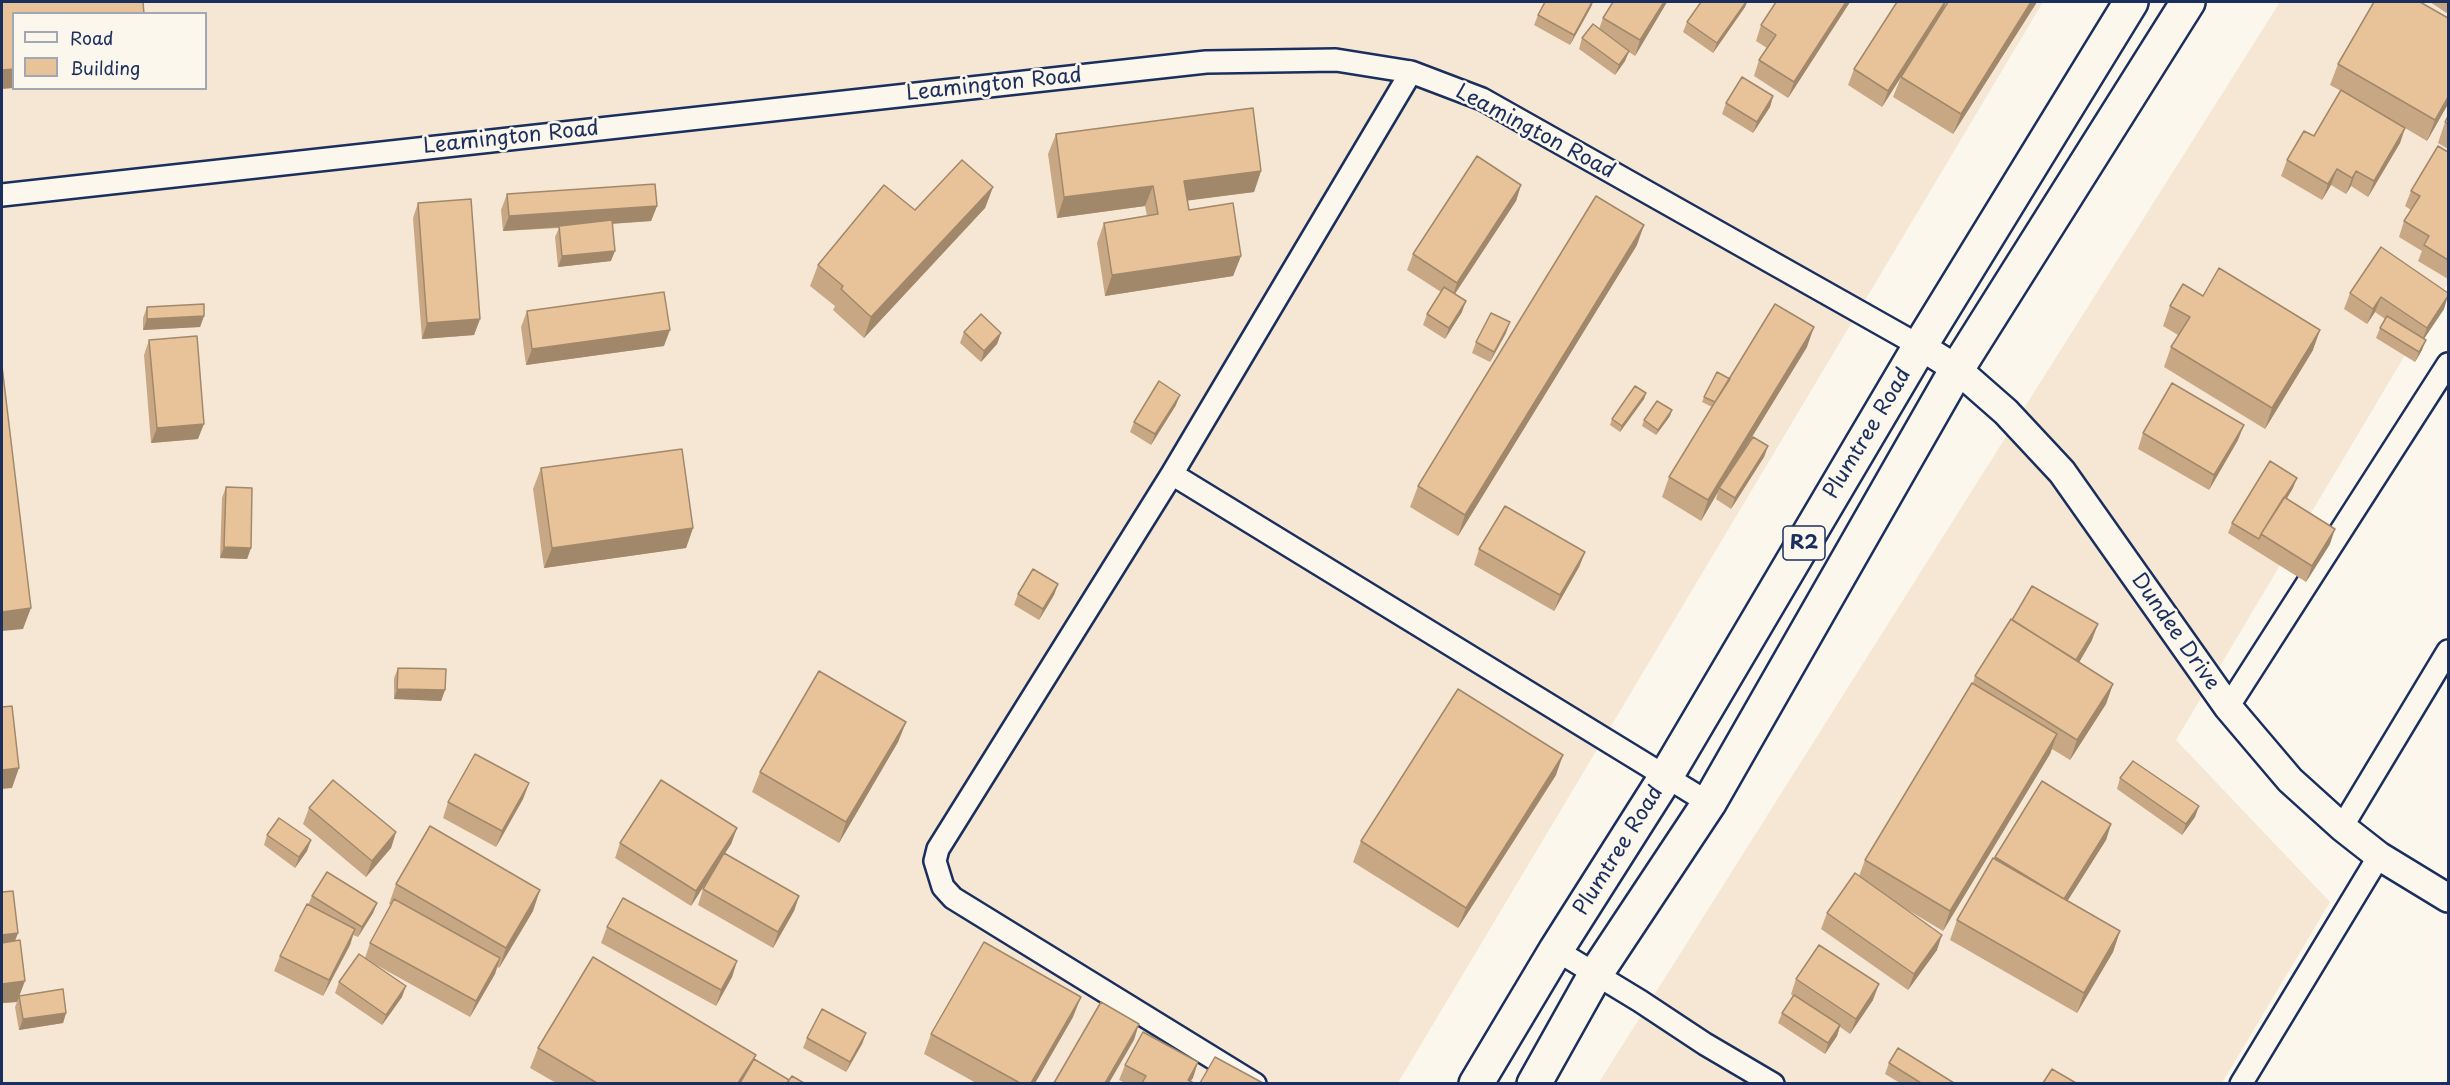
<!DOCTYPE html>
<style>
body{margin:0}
#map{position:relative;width:2450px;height:1085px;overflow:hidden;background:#fbf7ec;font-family:"Playpen Sans",sans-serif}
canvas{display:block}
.frame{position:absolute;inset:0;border:3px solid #1b2f5e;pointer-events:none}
.legend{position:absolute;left:12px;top:12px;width:195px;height:78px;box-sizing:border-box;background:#fbf7ec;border:2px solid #a1a7b3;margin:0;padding:8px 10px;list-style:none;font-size:18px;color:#1b2f5e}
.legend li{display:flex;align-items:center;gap:12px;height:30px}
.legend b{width:30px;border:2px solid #a1a7b3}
</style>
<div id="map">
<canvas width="2450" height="1085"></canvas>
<div class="frame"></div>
<ul class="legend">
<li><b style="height:8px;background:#fbf7ec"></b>Road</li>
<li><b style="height:16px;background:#e8c399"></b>Building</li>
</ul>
</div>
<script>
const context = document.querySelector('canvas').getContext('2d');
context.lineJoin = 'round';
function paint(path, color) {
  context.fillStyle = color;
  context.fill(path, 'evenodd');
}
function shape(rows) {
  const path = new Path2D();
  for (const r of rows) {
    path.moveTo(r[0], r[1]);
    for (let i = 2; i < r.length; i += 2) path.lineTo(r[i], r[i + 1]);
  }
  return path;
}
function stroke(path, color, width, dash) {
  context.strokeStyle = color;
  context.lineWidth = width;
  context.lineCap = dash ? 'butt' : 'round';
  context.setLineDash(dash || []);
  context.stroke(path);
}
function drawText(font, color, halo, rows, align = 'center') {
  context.font = font + ' "Playpen Sans",sans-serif';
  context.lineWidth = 5;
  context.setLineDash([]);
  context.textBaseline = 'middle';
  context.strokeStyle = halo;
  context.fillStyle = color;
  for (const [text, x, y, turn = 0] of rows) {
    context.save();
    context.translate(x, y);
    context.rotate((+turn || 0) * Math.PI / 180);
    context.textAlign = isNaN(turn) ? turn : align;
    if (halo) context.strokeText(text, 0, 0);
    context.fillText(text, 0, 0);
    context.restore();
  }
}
paint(shape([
 [2,2,2043,2,1398,1083,2,1084],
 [14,14,206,14,206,88,14,88],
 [2280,2,2448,2,2448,283,2176,740,2330,902,2222,1083,1598,1084]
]), '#f5e7d3');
const minor = shape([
 [2,195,1206,62,1336,60,1411,72,1482,99,1920,346],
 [1172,474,1709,803],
 [2228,707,2448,364],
 [2342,827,2448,651],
 [1556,950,1640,1001,1705,1044,1773,1084],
 [1255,1084,953,898,943,887,935,861,938,849,1172,474,1411,72],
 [2241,1084,2379,856]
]);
const tertiary = shape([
 [1920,346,1957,369,2006,412,2062,472,2228,707,2290,780,2342,827,2379,856,2448,898]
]);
const trunk = shape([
 [1476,1084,1556,950,1665,778,1920,346,2131,2],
 [1534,1084,1595,975,1709,803,1957,369,2188,2]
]);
stroke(minor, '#1b2f5e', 26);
stroke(tertiary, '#1b2f5e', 32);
stroke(trunk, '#1b2f5e', 38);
stroke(minor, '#fbf7ec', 21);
stroke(tertiary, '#fbf7ec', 27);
stroke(trunk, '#fbf7ec', 33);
paint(shape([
 [1545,2,1593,2,1591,7,1570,45,1534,25,1538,15],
 [1613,2,1667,2,1635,56,1629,52,1625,61,1615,75,1579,49,1582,38,1599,29,1603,18],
 [1701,2,1747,2,1745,7,1713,53,1683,32,1687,22],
 [1850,2,1788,98,1754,76,1759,60,1767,48,1756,41,1761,25],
 [1897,2,1946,2,1943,10,2037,2,1953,134,1893,97,1901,77,1882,107,1848,85,1854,69],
 [2430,2,2448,2,2448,14],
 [2338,64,2448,104,2427,141,2405,128,2400,143,2368,197,2351,186,2346,194,2331,185,2322,200,2281,176,2287,160,2314,136,2341,91,2330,85],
 [1773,96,1770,107,1753,133,1722,114,1726,103],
 [2448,116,2448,149,2438,143,2445,122],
 [1056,134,1261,171,1254,192,1187,200,1189,210,1241,256,1233,276,1105,296,1097,243,1104,223,1147,216,1145,206,1057,218,1048,154],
 [2448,152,2448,279,2418,261,2422,251,2399,237,2404,221,2411,210,2405,206,2411,191],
 [1521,185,1516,201,1455,294,1462,312,1445,339,1423,325,1427,314,1441,292,1407,270,1413,254],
 [993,187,985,208,864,338,833,310,835,306,810,286,818,265,915,210],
 [507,194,657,206,651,221,612,224,611,261,558,267,555,237,559,228,503,231,501,210],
 [418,203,480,319,474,335,422,339,413,218],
 [1637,245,1458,536,1410,507,1418,486],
 [2381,247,2444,309,2424,339,2422,350,2415,362,2376,338,2380,328,2385,319,2375,312,2367,324,2344,309,2350,293],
 [2203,296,2313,350,2265,429,2164,367,2171,347,2178,335,2163,326,2170,306],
 [147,307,204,316,200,327,143,330,143,318],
 [527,311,664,346,526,365,521,327],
 [964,332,1001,333,997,344,981,362,960,343],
 [1506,333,1490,362,1472,353,1476,342],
 [149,340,198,439,151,443,144,355],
 [1807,347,1736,463,1768,446,1764,457,1731,509,1716,499,1718,492,1701,521,1662,497,1669,477,1712,407,1702,402,1704,397,1730,379],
 [1646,393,1644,399,1620,432,1610,425,1612,419],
 [1176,405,1151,445,1130,432,1134,422],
 [1670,416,1656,435,1642,426,1644,420],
 [2143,433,2238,440,2209,490,2138,449],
 [541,468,693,528,686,548,544,568,533,489],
 [226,487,251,548,247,559,220,558,222,498],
 [2293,488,2287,498,2330,544,2306,582,2228,533,2232,523],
 [1479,549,1585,552,1579,567,1554,611,1474,565],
 [1058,584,1054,595,1039,620,1014,605,1018,594],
 [2092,640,2079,662,2113,684,2106,704,2070,760,2052,749,2050,754,1943,931,1903,907,1937,950,1908,990,1821,929,1827,913,1859,876,1865,860,1973,683,1975,676],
 [398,668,445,690,441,701,394,699,394,678],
 [906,722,898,742,839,843,752,792,760,772],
 [1556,775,1458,928,1353,862,1361,841],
 [2120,778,2195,817,2182,835,2117,789],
 [529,783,523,799,496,847,443,818,448,802],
 [309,808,396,832,391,848,366,877,303,824],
 [2111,824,2106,840,2067,901,2120,931,2113,952,2077,1013,1950,940,1957,920,1995,857],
 [737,828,731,844,725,853,799,896,794,911,773,948,698,905,703,889,716,867,691,906,615,858,620,843],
 [267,835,311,840,307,851,295,868,264,845],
 [396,884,533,911,499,968,497,967,495,974,470,1017,371,962,402,997,382,1025,335,993,339,982,365,958,370,943,391,905,389,904],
 [2,892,18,933,15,941,19,996,66,1013,63,1023,19,1030,15,1007,17,1002,2,1003],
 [312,896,377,903,373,913,358,937,353,935,350,945,323,996,274,971,280,956,308,905],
 [607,927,737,961,732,977,716,1006,601,943],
 [1796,979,1873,1000,1850,1034,1840,1027,1837,1036,1825,1054,1778,1023,1782,1013,1793,996,1791,994],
 [1073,1017,1035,1083,976,1083,924,1054,931,1034],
 [866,1033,862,1044,846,1072,803,1048,807,1038],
 [538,1048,756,1055,754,1059,789,1080,804,1083,556,1083,530,1068],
 [1198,1062,1190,1082,1191,1083,1125,1083,1119,1080,1125,1065],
 [1889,1063,1954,1083,1900,1083,1885,1074]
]), '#c8a884');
paint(shape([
 [1592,2,1593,2,1591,7,1570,45,1574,35],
 [1664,2,1667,2,1635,56,1640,40],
 [1746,2,1747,2,1745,7,1713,53,1717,43],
 [1846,2,1850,2,1788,98,1794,82],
 [1945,2,1946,2,1942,12,1882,107,1888,91],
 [2031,2,2037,2,1953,134,1961,114],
 [1629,51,1625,61,1615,75,1619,65],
 [14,69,14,88,2,89,2,70],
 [1773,96,1770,107,1753,133,1757,122],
 [2448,97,2448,104,2427,141,2435,120],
 [2405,128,2400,143,2368,197,2374,181],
 [2337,169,2331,185,2322,200,2328,184],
 [1261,171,1254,192,1177,202,1184,181],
 [2356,171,2351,186,2346,194,2352,178],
 [1521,185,1516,201,1452,298,1457,283],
 [1153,186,1145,206,1057,218,1064,197],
 [993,187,985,208,864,338,871,317],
 [657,206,651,221,503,231,509,216],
 [1644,225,1637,245,1458,536,1465,515],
 [615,251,611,261,558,267,562,256],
 [1241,256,1233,276,1105,296,1112,275],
 [2448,296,2444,309,2421,343,2427,328],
 [2381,297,2375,312,2367,324,2373,309],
 [1466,301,1462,312,1445,339,1449,328],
 [204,316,200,327,143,330,147,319],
 [480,319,474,335,422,339,427,323],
 [1510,322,1506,333,1490,362,1494,352],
 [1814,327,1807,347,1720,489,1719,488,1718,492,1701,521,1708,500],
 [670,330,664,346,526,365,532,349],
 [2320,330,2313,350,2265,429,2272,408],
 [1001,333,997,344,981,362,984,351],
 [2426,340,2422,350,2415,362,2419,352],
 [1646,393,1644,399,1620,432,1622,426],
 [1180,395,1176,405,1151,445,1155,434],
 [1672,410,1670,416,1656,435,1658,430],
 [204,424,198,439,151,443,157,428],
 [2244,425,2238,440,2209,490,2214,475],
 [1768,446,1764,457,1731,509,1735,498],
 [2297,478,2293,488,2264,536,2262,535],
 [693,528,686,548,544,568,552,548],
 [2335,529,2330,544,2306,582,2312,566],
 [224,547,251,548,247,559,220,558],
 [1585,552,1579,567,1554,611,1560,595],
 [1058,584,1054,595,1039,620,1043,609],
 [31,608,23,629,2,631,2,612],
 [2098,624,2092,640,2070,678,2076,662],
 [2113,684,2106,704,2070,760,2077,740],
 [397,689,445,690,441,701,394,699],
 [906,722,898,742,839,843,846,822],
 [2057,734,2050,754,1943,931,1950,911],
 [1563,755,1556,775,1458,928,1466,908],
 [19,768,12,788,2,789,2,770],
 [529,783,523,799,496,847,502,831],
 [2199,806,2195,817,2182,835,2186,824],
 [2111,824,2106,840,2058,916,2064,900],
 [737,828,731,844,691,906,696,891],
 [396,832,391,848,366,877,372,861],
 [311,840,307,851,295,868,299,857],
 [540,890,533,911,499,968,506,948],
 [799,896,794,911,773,948,778,932],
 [377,903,373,913,358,937,362,927],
 [355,929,350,945,323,996,329,980],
 [2120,931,2113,952,2077,1013,2084,993],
 [18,933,10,953,2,954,2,935],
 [1942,935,1937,950,1908,990,1914,974],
 [500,958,495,974,470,1017,476,1001],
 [737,961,732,977,716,1006,721,990],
 [25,981,17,1002,2,1003,2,984],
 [1879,984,1873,1000,1850,1034,1856,1019],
 [406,986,402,997,382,1025,386,1015],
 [1081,997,1073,1017,1035,1083,1031,1083],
 [66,1013,63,1023,19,1030,23,1019],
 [1139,1024,1134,1040,1109,1083,1105,1083],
 [1840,1025,1837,1036,1825,1054,1828,1043],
 [866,1033,862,1044,846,1072,850,1062],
 [1198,1062,1193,1078,1189,1083,1187,1083]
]), '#a2886b');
const building = shape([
 [2,2,143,2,144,14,14,14,14,69,2,70,2,2],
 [1545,2,1592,2,1574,35,1538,15,1545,2],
 [1613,2,1664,2,1640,40,1603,18,1613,2],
 [1701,2,1746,2,1717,43,1687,22,1701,2],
 [1776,2,1846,2,1794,82,1759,60,1776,35,1761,25,1776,2],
 [1897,2,1945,2,1888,91,1854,69,1897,2],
 [1948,2,2031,2,1961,114,1901,77,1948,2],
 [2374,2,2420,2,2448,18,2448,97,2435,120,2338,64,2374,2],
 [1593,24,1629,51,1619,65,1582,38,1593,24],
 [1742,77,1773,96,1757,122,1726,103,1742,77],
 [2341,90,2405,128,2374,181,2356,171,2352,178,2337,169,2328,184,2287,160,2304,131,2314,136,2341,90],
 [1253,108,1261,171,1184,181,1189,210,1233,203,1241,256,1112,275,1104,223,1158,214,1153,186,1064,197,1056,134,1253,108],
 [2448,116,2448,124,2445,122,2448,116],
 [2438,146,2448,152,2448,260,2424,245,2429,236,2404,221,2420,196,2411,191,2438,146],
 [1477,156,1521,185,1457,283,1413,254,1477,156],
 [962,160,993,187,871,317,841,289,843,286,818,265,884,185,915,210,962,160],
 [655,184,657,206,509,216,507,194,655,184],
 [1596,196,1644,225,1465,515,1418,486,1596,196],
 [471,199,480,319,427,323,418,203,471,199],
 [612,220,615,251,562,256,559,226,612,220],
 [2381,247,2448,293,2448,296,2427,328,2381,297,2373,309,2350,293,2381,247],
 [2219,268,2320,330,2272,408,2171,347,2190,317,2170,306,2183,284,2203,296,2219,268],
 [1444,287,1466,301,1449,328,1427,314,1444,287],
 [664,292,670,330,532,349,527,311,664,292],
 [204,304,204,316,147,319,147,307,204,304],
 [1775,304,1814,327,1708,500,1669,477,1775,304],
 [1491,313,1510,322,1494,352,1476,342,1491,313],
 [981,314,1001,333,984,351,964,332,981,314],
 [2387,316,2426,340,2419,352,2380,328,2387,316],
 [197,336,204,424,157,428,149,340,197,336],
 [2,366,31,608,2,612,2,366],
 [1717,372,1730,379,1715,402,1704,397,1717,372],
 [1159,381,1180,395,1155,434,1134,422,1159,381],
 [2172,383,2244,425,2214,475,2143,433,2172,383],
 [1635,386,1646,393,1622,426,1612,419,1635,386],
 [1657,401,1672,410,1658,430,1644,420,1657,401],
 [1753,437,1768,446,1735,498,1719,488,1753,437],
 [682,449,693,528,552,548,541,468,682,449],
 [2270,461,2297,478,2261,534,2259,539,2232,523,2270,461],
 [226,487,252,488,251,548,224,547,226,487],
 [2284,497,2335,529,2312,566,2261,534,2284,497],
 [1505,506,1585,552,1560,595,1479,549,1505,506],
 [1033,569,1058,584,1043,609,1018,594,1033,569],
 [2032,586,2098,624,2076,660,2012,620,2032,586],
 [2011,619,2113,684,2077,740,1975,676,2011,619],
 [398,668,446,669,445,690,397,689,398,668],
 [819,671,906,722,846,822,760,772,819,671],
 [1972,683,2057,734,1950,911,1865,860,1972,683],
 [1458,689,1563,755,1466,908,1361,841,1458,689],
 [12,706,19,768,2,770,2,707,12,706],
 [475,754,529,783,502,831,448,802,475,754],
 [2133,761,2199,806,2186,824,2120,778,2133,761],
 [333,780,396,832,372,861,309,808,333,780],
 [661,780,737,828,696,891,620,843,661,780],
 [2042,781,2111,824,2064,899,1995,857,2042,781],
 [279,818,311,840,299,857,267,835,279,818],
 [430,826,540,890,506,948,396,884,430,826],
 [724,853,799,896,778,932,703,889,724,853],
 [1993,858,2120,931,2084,993,1957,920,1993,858],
 [327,872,377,903,362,927,312,896,327,872],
 [1855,873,1942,935,1914,974,1827,913,1855,873],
 [13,891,18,933,2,935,2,892,13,891],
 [623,898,737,961,721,990,607,927,623,898],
 [394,899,500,958,476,1001,370,943,394,899],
 [307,904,355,929,329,980,280,956,307,904],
 [20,940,25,981,2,984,2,943,20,940],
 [984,942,1081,997,1031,1083,1020,1083,931,1034,984,942],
 [1819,945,1879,984,1856,1019,1796,979,1819,945],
 [359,954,406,986,386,1015,339,982,359,954],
 [593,957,756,1055,738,1083,597,1083,538,1048,593,957],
 [63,989,66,1013,23,1019,19,996,63,989],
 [1794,995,1840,1025,1828,1043,1782,1013,1794,995],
 [1101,1002,1139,1024,1105,1083,1054,1083,1101,1002],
 [822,1009,866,1033,850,1062,807,1038,822,1009],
 [1143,1032,1198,1062,1188,1080,1192,1082,1191,1083,1142,1083,1146,1076,1125,1065,1143,1032],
 [1898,1048,1954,1083,1921,1083,1889,1063,1898,1048],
 [1215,1057,1263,1083,1200,1083,1215,1057],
 [754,1059,789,1080,787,1083,740,1083,754,1059],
 [2052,1069,2076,1083,2043,1083,2052,1069],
 [792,1076,804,1083,787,1083,792,1076]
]);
paint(building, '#e8c399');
stroke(building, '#a2886b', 1.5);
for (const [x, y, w] of [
 [1804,543,42]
]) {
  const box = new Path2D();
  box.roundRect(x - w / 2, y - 17, w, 34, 4.5);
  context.fillStyle = '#fbf7ec';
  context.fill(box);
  stroke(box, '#1b2f5e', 1.5);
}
drawText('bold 20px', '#1b2f5e', null, [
 ["R2",1804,543]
]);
drawText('21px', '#1b2f5e', '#fbf7ec', [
 ["Leamington Road",994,85,-6],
 ["Leamington Road",1535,132,28],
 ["Leamington Road",511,138,-6],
 ["Plumtree Road",1868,434,-59],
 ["Dundee Drive",2175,632,55],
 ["Plumtree Road",1619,851,-58]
]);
</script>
